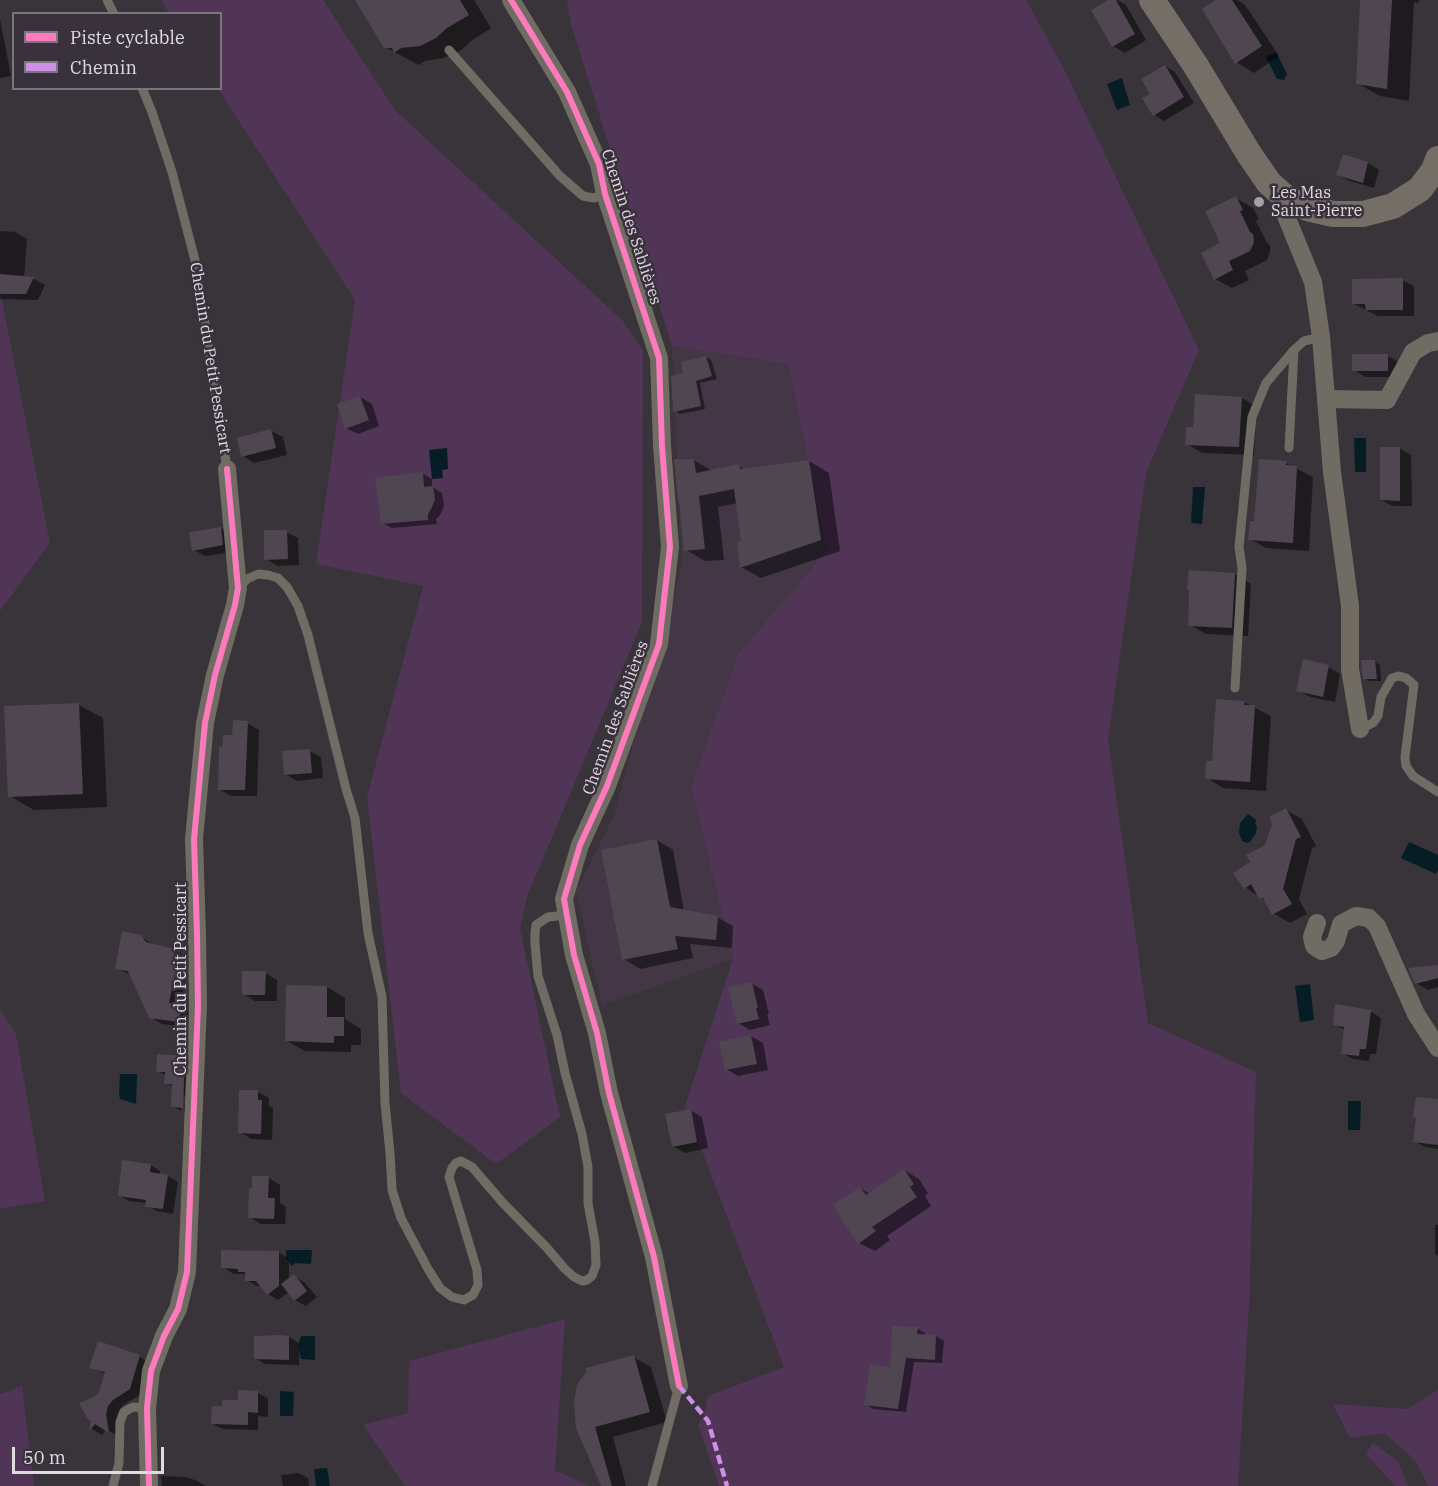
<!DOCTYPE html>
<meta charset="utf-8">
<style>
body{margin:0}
#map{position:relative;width:1438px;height:1486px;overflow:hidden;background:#383439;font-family:"IBM Plex Serif",serif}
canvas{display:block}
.legend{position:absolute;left:12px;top:12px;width:210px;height:78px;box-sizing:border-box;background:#39313c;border:2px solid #7c757e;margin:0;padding:8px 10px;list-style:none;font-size:18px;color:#e0dae1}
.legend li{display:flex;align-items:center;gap:12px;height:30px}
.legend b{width:30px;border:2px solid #7c757e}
.scale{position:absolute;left:12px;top:1447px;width:152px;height:27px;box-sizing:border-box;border:3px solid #e0dae1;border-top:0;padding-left:8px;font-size:18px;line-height:21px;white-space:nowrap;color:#e0dae1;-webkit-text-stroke:4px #39313c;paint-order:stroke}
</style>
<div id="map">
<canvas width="1438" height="1486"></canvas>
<ul class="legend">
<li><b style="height:8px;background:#fd7abc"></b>Piste cyclable</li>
<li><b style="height:8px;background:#ce8fe9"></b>Chemin</li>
</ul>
<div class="scale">50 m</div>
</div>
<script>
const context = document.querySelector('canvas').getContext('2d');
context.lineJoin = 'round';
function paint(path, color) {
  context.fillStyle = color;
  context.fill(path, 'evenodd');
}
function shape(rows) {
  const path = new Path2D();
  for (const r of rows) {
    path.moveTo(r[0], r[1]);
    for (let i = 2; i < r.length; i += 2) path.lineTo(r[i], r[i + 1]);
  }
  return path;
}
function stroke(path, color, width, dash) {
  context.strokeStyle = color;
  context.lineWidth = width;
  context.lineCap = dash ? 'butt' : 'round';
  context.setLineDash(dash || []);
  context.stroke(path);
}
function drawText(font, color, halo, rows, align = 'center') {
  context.font = font + ' "IBM Plex Serif",serif';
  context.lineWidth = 5;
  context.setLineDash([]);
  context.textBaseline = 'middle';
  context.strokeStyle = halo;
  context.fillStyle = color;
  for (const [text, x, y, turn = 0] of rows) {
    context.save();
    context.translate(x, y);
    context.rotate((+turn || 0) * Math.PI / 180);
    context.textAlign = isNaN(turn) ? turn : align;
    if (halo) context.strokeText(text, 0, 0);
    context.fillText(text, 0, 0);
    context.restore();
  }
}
paint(shape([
 [672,346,788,364,827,552,738,654,691,787,733,959,602,1006,576,892,614,815,682,566]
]), '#433746');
paint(shape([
 [161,0,323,0,395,110,623,321,643,351,642,622,527,897,520,929,560,1117,496,1164,401,1093,367,797,423,586,316,564,355,300,218,89,220,88,220,14,169,13],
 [567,0,1026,0,1064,69,1199,350,1146,473,1108,739,1148,1023,1256,1072,1249,1306,1238,1486,719,1486,698,1424,704,1416,708,1396,784,1367,685,1106,733,959,691,787,738,654,827,551,788,364,672,346,570,21],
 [0,290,50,543,0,611],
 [0,1009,16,1034,45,1201,0,1209],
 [565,1319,555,1470,589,1486,405,1486,363,1425,408,1413,409,1361],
 [22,1386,34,1486,0,1486,0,1394],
 [1438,1390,1438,1486,1428,1486,1416,1461,1384,1433,1350,1438,1333,1404,1407,1409],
 [1373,1443,1397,1460,1408,1486,1395,1486,1366,1454]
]), '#503557');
paint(shape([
 [1276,52,1287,74,1284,80,1277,79,1266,57],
 [1122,78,1130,105,1117,110,1107,84],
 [1354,438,1366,438,1366,472,1355,472],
 [447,448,448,469,442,470,443,478,432,479,429,450],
 [1193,487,1205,487,1202,524,1191,523],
 [1248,814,1256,820,1255,824,1257,827,1256,833,1250,842,1247,843,1242,841,1239,833,1240,823],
 [1409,842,1438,855,1438,870,1436,874,1401,858],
 [1310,984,1314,1020,1300,1022,1295,986],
 [120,1074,137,1074,136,1104,120,1099,119,1094],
 [1348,1101,1361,1101,1360,1130,1348,1130],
 [286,1250,312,1250,311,1264,295,1263,292,1266,286,1258],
 [301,1336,315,1336,315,1360,301,1359,298,1346],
 [280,1391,294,1392,293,1416,280,1416],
 [327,1468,330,1486,316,1486,314,1469]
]), '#061d26');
paint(shape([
 [356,0,474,0,491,28,471,41,460,51,444,58,425,61,419,65,385,47],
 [1111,0,1117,0,1126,5,1146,40,1125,53,1113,46],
 [1219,0,1237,0,1245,5,1279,56,1254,73,1236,62],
 [1362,0,1419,0,1419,3,1414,2,1409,101,1380,96,1357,83],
 [0,19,11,76,0,78],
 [1165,66,1175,72,1194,103,1164,121,1154,115,1152,94],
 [1368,163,1379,170,1374,188,1350,181,1338,175],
 [1236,198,1253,208,1259,219,1256,221,1267,243,1270,245,1270,252,1267,260,1245,271,1249,280,1232,288,1215,279,1222,243],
 [0,231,15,232,27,239,24,278,34,279,45,285,38,300,0,299],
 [1402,280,1414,286,1414,316,1378,316,1354,304],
 [1388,356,1399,362,1399,377,1365,377,1354,370],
 [706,357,711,360,717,379,700,383,705,409,680,414,675,411,685,374],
 [360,397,372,404,379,426,358,434,346,428],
 [1242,398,1257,407,1254,455,1202,453,1187,444,1194,428],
 [271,431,283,437,287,455,254,463,243,456],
 [1399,448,1411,455,1412,506,1393,506,1381,500],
 [694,460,712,471,738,466,746,470,809,461,829,473,840,551,761,578,741,567,743,542,737,503,718,507,724,560,705,561,686,550],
 [1286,463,1313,477,1309,551,1266,548,1250,539,1256,523],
 [423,474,432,479,432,487,442,493,444,506,440,515,436,519,437,524,392,528,383,523],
 [221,528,232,535,234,552,205,556,194,550],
 [286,532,298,538,299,565,278,566,266,559],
 [1235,574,1251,584,1248,636,1206,634,1190,625],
 [1304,661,1329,667,1340,674,1335,702,1310,697,1298,690],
 [1375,662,1380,665,1381,681,1370,681,1364,678],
 [1244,702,1271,716,1266,791,1223,788,1207,778],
 [79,705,103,718,107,807,34,810,10,796,6,708],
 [247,723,259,730,257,796,231,796,219,789,233,737],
 [309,751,321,757,323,778,297,781,285,774],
 [1286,810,1302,819,1316,846,1312,848,1299,899,1307,914,1290,923,1273,913,1267,902,1245,887,1252,862,1266,846],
 [657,840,673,850,684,911,717,917,733,926,732,948,690,944,693,958,640,969,624,959],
 [140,936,154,945,175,950,186,956,184,962,186,963,184,971,187,973,181,1005,191,1011,190,1027,162,1024,150,1017,131,975,117,968],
 [1438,967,1438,987,1428,990,1416,983],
 [265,973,277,980,277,1001,255,1001,243,994],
 [751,983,763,990,769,1014,767,1015,770,1025,750,1030,738,1023],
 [288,987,327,987,345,998,345,1019,361,1029,361,1045,351,1045,351,1052,305,1051,287,1041],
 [1370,1011,1381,1018,1376,1054,1370,1054,1369,1061,1353,1059,1342,1053,1345,1030,1334,1024],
 [751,1036,763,1043,768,1070,738,1076,726,1069],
 [184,1058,194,1063,192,1113,184,1112,185,1096,182,1096,181,1111,172,1106,174,1087,166,1083,166,1076,158,1071],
 [258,1092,269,1098,269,1106,273,1108,272,1140,251,1139,240,1132],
 [1438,1101,1438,1149,1425,1147,1415,1141],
 [690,1110,702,1117,708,1148,685,1153,673,1146],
 [151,1165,160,1171,160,1175,168,1176,178,1182,173,1214,157,1211,147,1206,147,1203,129,1201,119,1195],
 [904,1170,919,1179,928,1193,925,1196,931,1206,887,1236,890,1240,875,1251,859,1243,860,1188,870,1194],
 [269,1178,280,1185,280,1203,286,1207,285,1224,261,1224,249,1217],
 [1435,1225,1438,1225,1438,1256,1435,1254],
 [279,1252,289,1259,289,1280,294,1276,304,1282,317,1297,306,1306,295,1300,289,1292,278,1300,268,1294,262,1286,257,1286,246,1280,246,1275,244,1274,234,1274,223,1267],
 [917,1328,925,1333,925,1336,936,1336,944,1341,942,1363,914,1362,906,1412,873,1409,866,1404,892,1369],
 [289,1337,299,1343,299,1365,265,1364,255,1358,256,1338],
 [99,1343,140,1357,150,1363,140,1395,123,1405,118,1412,116,1420,119,1437,106,1429,102,1435,90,1428,95,1399,101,1393,106,1374,91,1367],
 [633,1357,651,1367,667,1422,613,1437,626,1486,603,1486,577,1428],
 [239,1392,258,1393,268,1398,268,1417,258,1416,258,1430,223,1429,213,1424,224,1408,239,1402],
 [298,1473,308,1478,309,1486,283,1486,281,1475],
 [161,1476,186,1477,195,1480,206,1486,162,1486]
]), '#0007');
paint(shape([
 [355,0,460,0,469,15,447,28,436,38,420,46,401,48,394,53,392,48,384,48],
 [1108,0,1116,0,1135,34,1112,47,1091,10],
 [1216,0,1232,0,1262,46,1235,64,1202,9],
 [1360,0,1392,0,1387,89,1356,84],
 [1165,65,1184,97,1153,116,1142,98,1150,94,1141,79],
 [1343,154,1368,162,1363,183,1336,175],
 [1236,196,1243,210,1240,211,1250,232,1253,234,1254,242,1250,251,1229,261,1233,270,1214,280,1201,253,1220,243,1205,211],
 [0,274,34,277,26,294,0,294],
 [1403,278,1403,310,1366,310,1365,304,1352,304,1352,279],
 [1352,354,1388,354,1388,371,1352,371],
 [706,356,712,376,696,381,701,406,673,412,671,376,683,373,681,362],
 [1195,394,1242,397,1239,447,1185,445,1186,427,1193,427],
 [360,396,369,420,345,429,337,404],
 [271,429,276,448,241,457,237,438],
 [1380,447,1400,447,1400,501,1380,500],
 [674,459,694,459,696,473,739,464,740,469,809,460,821,540,740,568,737,543,741,541,734,489,699,496,705,549,684,551,679,501,678,501],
 [1259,459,1287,461,1286,465,1297,466,1293,543,1248,540,1250,521,1254,521],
 [423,472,424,487,433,486,435,500,431,509,428,514,428,520,381,524,375,478],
 [221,527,223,545,192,551,189,532],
 [264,530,287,530,288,559,264,560],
 [1189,570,1235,573,1232,628,1188,626,1189,591,1187,590],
 [1303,659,1329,665,1323,697,1296,691],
 [1361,660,1375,660,1377,679,1363,679],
 [1216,699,1245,701,1244,705,1255,705,1250,782,1205,779,1206,761,1212,761],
 [79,703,83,794,8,797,4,706],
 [233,720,248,721,245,790,218,790,219,747,222,747,223,735,232,735],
 [310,749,312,773,284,775,282,751],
 [1286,808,1301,837,1296,839,1283,889,1292,904,1272,915,1263,898,1259,899,1251,884,1244,889,1233,873,1250,862,1246,855,1265,845,1272,824,1269,817],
 [657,839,670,907,718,916,716,940,675,936,678,949,622,960,601,850],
 [122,931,141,935,146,942,175,949,174,955,176,955,174,964,177,965,169,1003,181,1003,179,1022,149,1018,128,971,115,969],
 [1438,965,1438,978,1415,984,1408,968],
 [242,971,266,971,265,995,242,995],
 [752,982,758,1008,756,1008,759,1019,737,1024,728,987],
 [286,985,327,986,327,1017,344,1017,344,1036,334,1036,334,1043,285,1041],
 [1335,1004,1371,1010,1366,1049,1360,1049,1359,1056,1341,1054,1344,1027,1333,1025],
 [751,1035,757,1064,725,1070,719,1042],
 [157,1054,185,1056,183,1108,171,1107,172,1084,164,1084,165,1072,156,1072],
 [239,1090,258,1090,258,1100,262,1100,261,1134,238,1133],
 [1416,1097,1438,1099,1438,1145,1413,1142,1416,1118,1413,1117],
 [691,1109,697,1142,672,1147,665,1114],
 [122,1160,151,1164,150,1172,168,1175,163,1209,145,1207,146,1200,118,1196],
 [904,1169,914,1184,910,1187,917,1197,872,1227,876,1231,858,1244,833,1205,860,1187,866,1195],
 [252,1176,269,1176,268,1198,275,1198,274,1219,248,1218,249,1188,252,1188],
 [221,1250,279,1251,279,1286,267,1295,256,1281,245,1281,245,1272,238,1272,238,1269,221,1268],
 [294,1274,307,1291,294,1301,281,1284],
 [892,1326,918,1327,917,1334,936,1335,935,1360,906,1358,898,1409,864,1405,870,1364,890,1367],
 [280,1335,289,1336,289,1360,254,1359,254,1336],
 [98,1341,140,1355,130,1389,113,1400,108,1406,106,1414,109,1433,95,1424,90,1430,89,1429,91,1421,87,1418,79,1403,94,1397,99,1392,105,1372,89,1368],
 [634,1355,650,1412,595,1427,612,1486,601,1486,576,1428,574,1403,577,1385,586,1372,586,1368],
 [238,1390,258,1391,258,1413,248,1412,248,1425,211,1424,212,1406,222,1406,222,1400,238,1400]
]), '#4f4651');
stroke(shape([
 [107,0,114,14],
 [449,50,560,176,583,196,594,198,605,194],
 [142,88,152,112,172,172,196,264,227,469],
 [1289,448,1294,350],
 [238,588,247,579,258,574,268,575,278,578,287,587,298,606,308,635,346,789,355,818,368,933,382,997,385,1103,390,1153,392,1190,401,1218,428,1269,440,1288,452,1297,464,1300,473,1295,478,1285,477,1270,449,1177,452,1168,456,1163,461,1161,472,1167,503,1203,547,1248,565,1269,574,1277,582,1281,587,1280,592,1276,596,1265,595,1242,588,1203,588,1167,582,1134,565,1073,557,1035,538,976,535,944,535,933,536,925,548,917,567,915],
 [1235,688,1242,568,1239,547,1252,417,1266,383,1294,350,1304,341,1321,337],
 [1360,729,1373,723,1378,716,1381,697,1392,678,1399,676,1406,678,1414,685,1405,757,1406,766,1413,776,1438,792],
 [113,1486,119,1463,120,1422,124,1412,133,1407,147,1408],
 [652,1486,679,1386]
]), '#706c64', 9);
stroke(shape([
 [511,0,567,92,599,164,605,194,659,358,662,446,670,547,659,644,607,786,580,845,564,899,574,955,597,1033,609,1093,654,1257,679,1386],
 [1286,198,1284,211,1313,282,1321,337,1332,472,1350,606,1350,669,1360,729],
 [1327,399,1387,400,1413,352,1428,343,1438,341],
 [1317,923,1312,937,1314,946,1322,951,1331,948,1336,941,1341,924,1356,916,1369,918,1377,926,1416,1014,1438,1048],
 [149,1486,147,1408,151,1371,164,1336,178,1309,187,1272,198,1006,197,933,194,839,205,723,215,675,235,605,238,588,227,469]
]), '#706c64', 18);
stroke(shape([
 [1152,0,1196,66,1249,154,1269,183,1286,198,1307,208,1333,214,1363,214,1393,206,1420,189,1434,170,1438,159]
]), '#746e67', 26);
stroke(shape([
 [679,1386,708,1421,727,1486]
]), '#ce8fe9', 4.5, [9, 4.5]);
stroke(shape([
 [511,0,567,92,599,164,605,194,659,358,662,446,670,547,659,644,607,786,580,845,564,899,574,955,597,1033,609,1093,654,1257,679,1386],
 [149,1486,147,1408,151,1371,164,1336,178,1309,187,1272,198,1006,197,933,194,839,205,723,215,675,235,605,238,588,227,469]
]), '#fd7abc', 6);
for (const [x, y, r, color] of [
 [1259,202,6,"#a5a0a6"]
]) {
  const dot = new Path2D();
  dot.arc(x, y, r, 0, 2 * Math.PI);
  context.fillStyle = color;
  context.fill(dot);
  stroke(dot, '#39313c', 2);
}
drawText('16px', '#e0dae1', '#39313c', [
 ["Les Mas",1271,193],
 ["Saint-Pierre",1271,211]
], 'left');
drawText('16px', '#e0dae1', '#39313c', [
 ["Chemin des Sablières",631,227,72],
 ["Chemin du Petit Pessicart",210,358,81],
 ["Chemin des Sablières",616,718,-70],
 ["Chemin du Petit Pessicart",181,979,-90]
]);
</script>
